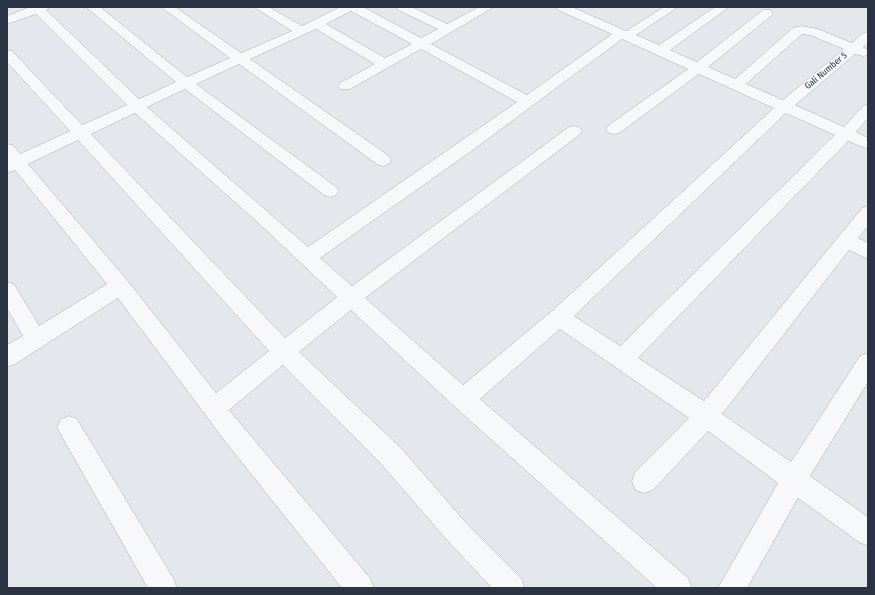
<!DOCTYPE html>
<style>
body{margin:0}
#map{position:relative;width:875px;height:595px;overflow:hidden;background:#e4e7ec;font-family:"Fira Sans Condensed",sans-serif}
canvas{display:block}
.frame{position:absolute;inset:0;border:8px solid #2b3445;pointer-events:none}
</style>
<div id="map">
<canvas width="875" height="595"></canvas>
<div class="frame"></div>
</div>
<script>
const context = document.querySelector('canvas').getContext('2d');
context.lineJoin = 'round';
function shape(rows) {
  const path = new Path2D();
  for (const r of rows) {
    path.moveTo(r[0], r[1]);
    for (let i = 2; i < r.length; i += 2) path.lineTo(r[i], r[i + 1]);
  }
  return path;
}
function stroke(path, color, width, dash) {
  context.strokeStyle = color;
  context.lineWidth = width;
  context.lineCap = dash ? 'butt' : 'round';
  context.setLineDash(dash || []);
  context.stroke(path);
}
function paint(path, color) {
  context.fillStyle = color;
  context.fill(path, 'evenodd');
}
function drawText(font, color, halo, rows, align = 'center') {
  context.font = font + ' "Fira Sans Condensed",sans-serif';
  context.lineWidth = 3;
  context.setLineDash([]);
  context.textBaseline = 'middle';
  context.strokeStyle = halo;
  context.fillStyle = color;
  for (const [text, x, y, turn = 0] of rows) {
    context.save();
    context.translate(x, y);
    context.rotate((+turn || 0) * Math.PI / 180);
    context.textAlign = isNaN(turn) ? turn : align;
    if (halo) context.strokeText(text, 0, 0);
    context.fillText(text, 0, 0);
    context.restore();
  }
}
const street = shape([
 [30,7,50,7,46,10,139,99,176,82,86,7,100,7,187,77,230,58,161,7,175,7,241,53,292,31,254,7,269,7,302,26,340,7,363,7,421,38,438,29,398,10,396,7,412,7,447,24,479,7,494,7,431,44,527,95,612,34,558,10,556,7,572,7,626,31,664,7,678,7,636,35,659,45,715,7,729,7,670,50,697,62,763,10,771,10,773,13,771,16,708,67,735,79,793,28,801,26,818,29,852,43,863,33,868,32,868,43,863,47,868,50,868,55,863,56,855,54,795,105,844,127,863,106,868,104,868,118,856,132,868,138,868,149,848,141,638,358,704,401,862,208,868,206,868,226,858,238,868,243,868,259,849,250,722,414,791,462,860,356,868,353,868,382,810,476,868,517,868,546,859,542,798,498,747,588,718,588,778,483,708,431,653,490,644,493,635,490,632,481,635,472,689,418,560,329,480,399,688,578,692,588,657,588,455,407,351,310,299,352,401,448,466,523,521,578,525,588,492,588,448,541,383,466,283,365,229,410,370,578,374,588,342,588,225,441,118,298,15,364,7,367,7,345,23,336,7,308,7,282,14,284,39,326,107,284,15,170,7,173,7,144,13,145,20,154,70,131,7,62,7,50,12,51,82,125,127,105,36,14,7,24,7,16,30,7],
 [351,11,412,44,385,58,326,24,351,11],
 [316,29,375,64,340,83,338,86,340,89,350,89,421,49,517,102,308,247,147,107,185,89,324,195,330,197,336,195,339,191,336,187,196,84,239,64,377,164,383,166,389,164,391,160,389,156,250,59,316,29],
 [802,34,810,35,844,49,783,100,746,84,802,34],
 [622,39,688,69,609,125,606,129,609,133,614,134,619,133,699,74,774,108,552,311,463,385,365,298,579,135,582,131,579,127,574,126,569,127,352,286,320,258,470,152,622,39],
 [135,113,265,229,337,297,285,338,91,134,135,113],
 [786,113,835,135,620,346,574,316,786,113],
 [78,140,269,351,216,393,127,280,28,164,78,140],
 [69,416,77,419,173,578,177,588,148,588,61,435,57,427,61,419,69,416]
]);
stroke(street, '#a9aeb7', 1);
paint(street, '#f7f8fa');
drawText('9px', '#2b3445', '#f4f6f9', [
 ["Gali Number 5",826,71,-40]
]);
</script>
